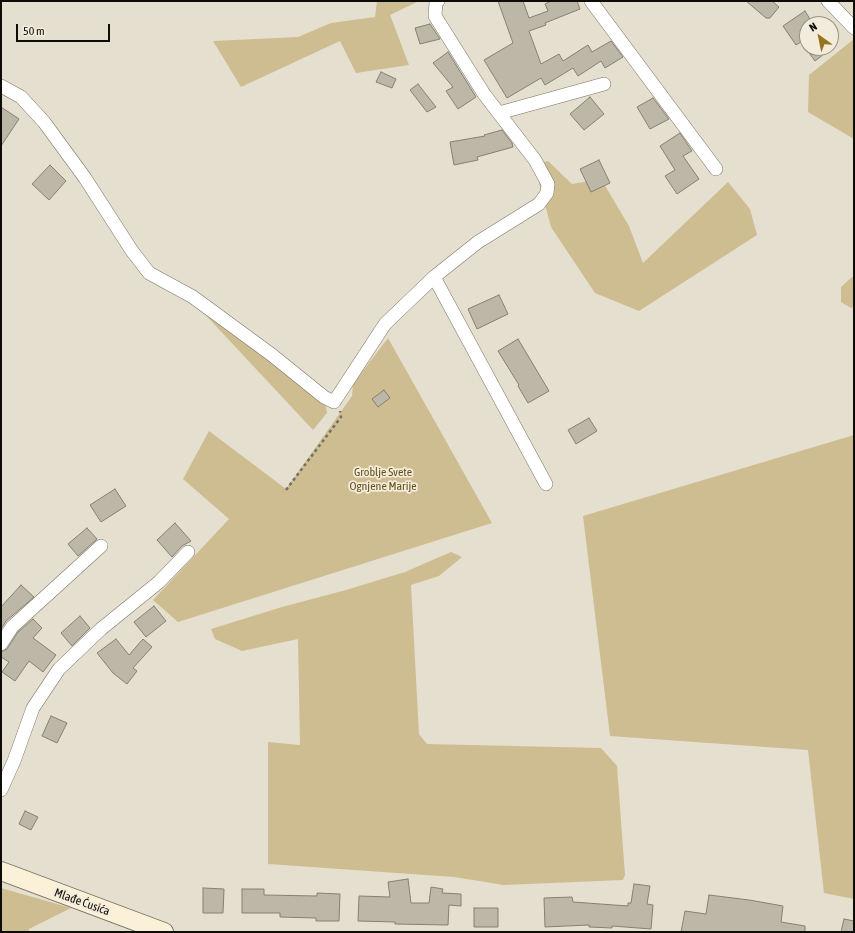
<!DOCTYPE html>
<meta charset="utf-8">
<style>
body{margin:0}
#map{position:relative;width:855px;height:933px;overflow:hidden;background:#e5dfcf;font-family:"Asap Condensed",sans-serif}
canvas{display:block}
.frame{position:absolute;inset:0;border:2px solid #0e0c07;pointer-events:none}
.north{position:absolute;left:799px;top:16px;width:40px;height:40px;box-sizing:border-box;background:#f3ecdc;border:1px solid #979287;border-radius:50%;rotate:327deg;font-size:11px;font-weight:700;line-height:16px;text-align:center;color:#0e0c07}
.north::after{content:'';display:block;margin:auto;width:14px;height:18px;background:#94751d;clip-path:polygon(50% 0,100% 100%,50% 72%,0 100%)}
.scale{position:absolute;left:16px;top:24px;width:94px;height:18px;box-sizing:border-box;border:2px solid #0e0c07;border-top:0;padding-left:5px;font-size:12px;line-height:14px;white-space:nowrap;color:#0e0c07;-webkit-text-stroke:3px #f3ecdc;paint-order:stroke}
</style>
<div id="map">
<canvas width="855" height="933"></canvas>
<div class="frame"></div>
<div class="north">N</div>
<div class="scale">50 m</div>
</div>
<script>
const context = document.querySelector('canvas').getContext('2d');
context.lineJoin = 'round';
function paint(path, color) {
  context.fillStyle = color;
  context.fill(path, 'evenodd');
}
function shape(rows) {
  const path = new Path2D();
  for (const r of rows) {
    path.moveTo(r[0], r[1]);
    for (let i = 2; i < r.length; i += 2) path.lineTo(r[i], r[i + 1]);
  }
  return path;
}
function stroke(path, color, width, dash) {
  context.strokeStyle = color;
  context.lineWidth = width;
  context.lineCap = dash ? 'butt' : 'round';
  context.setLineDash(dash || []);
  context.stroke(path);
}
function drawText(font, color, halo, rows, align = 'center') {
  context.font = font + ' "Asap Condensed",sans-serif';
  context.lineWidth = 3.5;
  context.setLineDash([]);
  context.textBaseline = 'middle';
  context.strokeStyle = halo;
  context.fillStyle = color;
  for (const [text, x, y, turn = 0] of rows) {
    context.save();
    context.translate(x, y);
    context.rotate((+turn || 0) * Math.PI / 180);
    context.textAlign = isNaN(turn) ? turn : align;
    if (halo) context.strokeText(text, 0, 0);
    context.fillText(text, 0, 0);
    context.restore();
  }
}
paint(shape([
 [377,1,419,1,390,15,409,65,356,73,340,41,241,87,213,41,298,37,331,23,375,17],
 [854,39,854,139,808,112,809,75],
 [548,161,572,184,601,179,629,226,643,263,728,182,750,209,757,235,639,311,595,293,551,227,534,164],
 [852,277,854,278,854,307,851,308,841,302,841,287],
 [199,308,324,397,327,413,313,430],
 [388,338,492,523,178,622,153,600,229,519,183,479,209,431,286,489,352,396,353,384],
 [854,435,854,899,824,893,808,750,610,736,583,516],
 [451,552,462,557,439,576,411,585,419,734,427,744,601,748,617,766,625,875,623,880,504,885,454,877,268,864,268,742,300,745,298,639,242,651,215,639,211,629,282,607,346,590,405,572],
 [1,888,71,908,29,929,29,932,1,932]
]), '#cfbd92');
const building = shape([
 [498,1,523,1,529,18,548,11,545,4,551,1,577,1,580,9,545,23,546,25,529,31,541,64,559,54,563,61,588,45,592,52,611,41,623,57,605,68,601,61,578,76,573,68,545,85,541,78,507,98,484,60,513,43,498,1],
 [746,1,772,1,779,7,770,18,766,18,746,1],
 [805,11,813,24,807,24,807,48,832,48,815,61,801,42,796,45,783,26,805,11],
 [430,24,440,39,420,44,415,28,430,24],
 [448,52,476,97,458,109,446,91,453,87,433,63,448,52],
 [381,72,396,79,392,88,376,82,381,72],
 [418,84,436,107,427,112,410,90,418,84],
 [590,97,604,114,584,130,570,114,590,97],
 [653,98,669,119,650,129,637,107,653,98],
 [1,107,19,119,1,146,1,107],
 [502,130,512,143,513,147,477,157,478,160,454,165,450,142,485,136,484,135,502,130],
 [680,133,692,151,683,156,699,179,677,194,665,176,675,170,660,146,680,133],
 [599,160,610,183,591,192,580,169,599,160],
 [50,165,66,181,49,200,32,184,50,165],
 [499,295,508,314,477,329,468,309,499,295],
 [518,339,549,391,528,403,518,386,519,385,498,351,518,339],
 [384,390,390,398,378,407,372,399,384,390],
 [589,418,597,431,576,444,568,430,589,418],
 [115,489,126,506,101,522,90,505,115,489],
 [175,523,191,541,182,546,172,557,157,540,175,523],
 [87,528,97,539,78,556,68,544,87,528],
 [21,585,34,597,6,621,1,629,1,607,21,585],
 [154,606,166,621,146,637,134,622,154,606],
 [80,616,90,628,72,646,61,633,80,616],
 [33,619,42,628,33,638,56,655,43,672,29,661,15,681,2,672,9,662,1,657,1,652,7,649,18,632,33,619],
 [116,639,129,655,143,639,152,647,133,668,137,671,127,684,113,673,97,653,116,639],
 [51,716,67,723,57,743,42,736,51,716],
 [25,811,38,817,31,830,19,824,25,811],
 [408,879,411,903,429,903,431,887,443,889,442,893,461,894,461,906,449,905,448,925,395,924,395,922,358,921,359,896,390,897,388,882,408,879],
 [634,884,650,886,647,904,653,905,651,929,612,926,612,928,589,927,589,925,545,927,544,898,572,897,573,902,628,906,628,903,631,903,634,884],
 [203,888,224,889,223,913,203,913,203,888],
 [242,889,264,889,264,895,317,896,317,893,340,894,339,921,316,921,316,918,280,917,280,913,242,913,242,889],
 [709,895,749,900,783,906,781,922,805,926,805,932,681,932,685,911,706,914,709,895],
 [474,908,498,908,498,927,474,927,474,908],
 [844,919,854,921,854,932,841,932,844,919]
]);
paint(building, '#bdb7a7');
stroke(building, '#868072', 1);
const street = shape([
 [591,1,716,169],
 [828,1,854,28],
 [1,86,21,97,44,122,85,178,132,251,149,273,193,297,272,355,324,397,334,402,385,324,434,277,478,242,539,204,547,193,548,184,535,160,484,94,435,16,436,2,438,1],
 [499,113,604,84],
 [434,277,546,484],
 [1,644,12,627,101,546],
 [1,790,14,761,33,708,59,669,101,629,159,582,188,552]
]);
const secondary = shape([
 [1,871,164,932]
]);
stroke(street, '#7b7567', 14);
stroke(secondary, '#7b7567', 20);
stroke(shape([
 [286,490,341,417,340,411]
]), '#747065', 2.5, [3, 3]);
stroke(street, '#fff', 13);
stroke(secondary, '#faf1d8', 18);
drawText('12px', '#655118', '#f3ecdc', [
 ["Groblje Svete",383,472],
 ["Ognjene Marije",383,486]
]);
drawText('12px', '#0e0c07', '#f3ecdc', [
 ["Mlađe Ćusića",82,902,20]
]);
</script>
